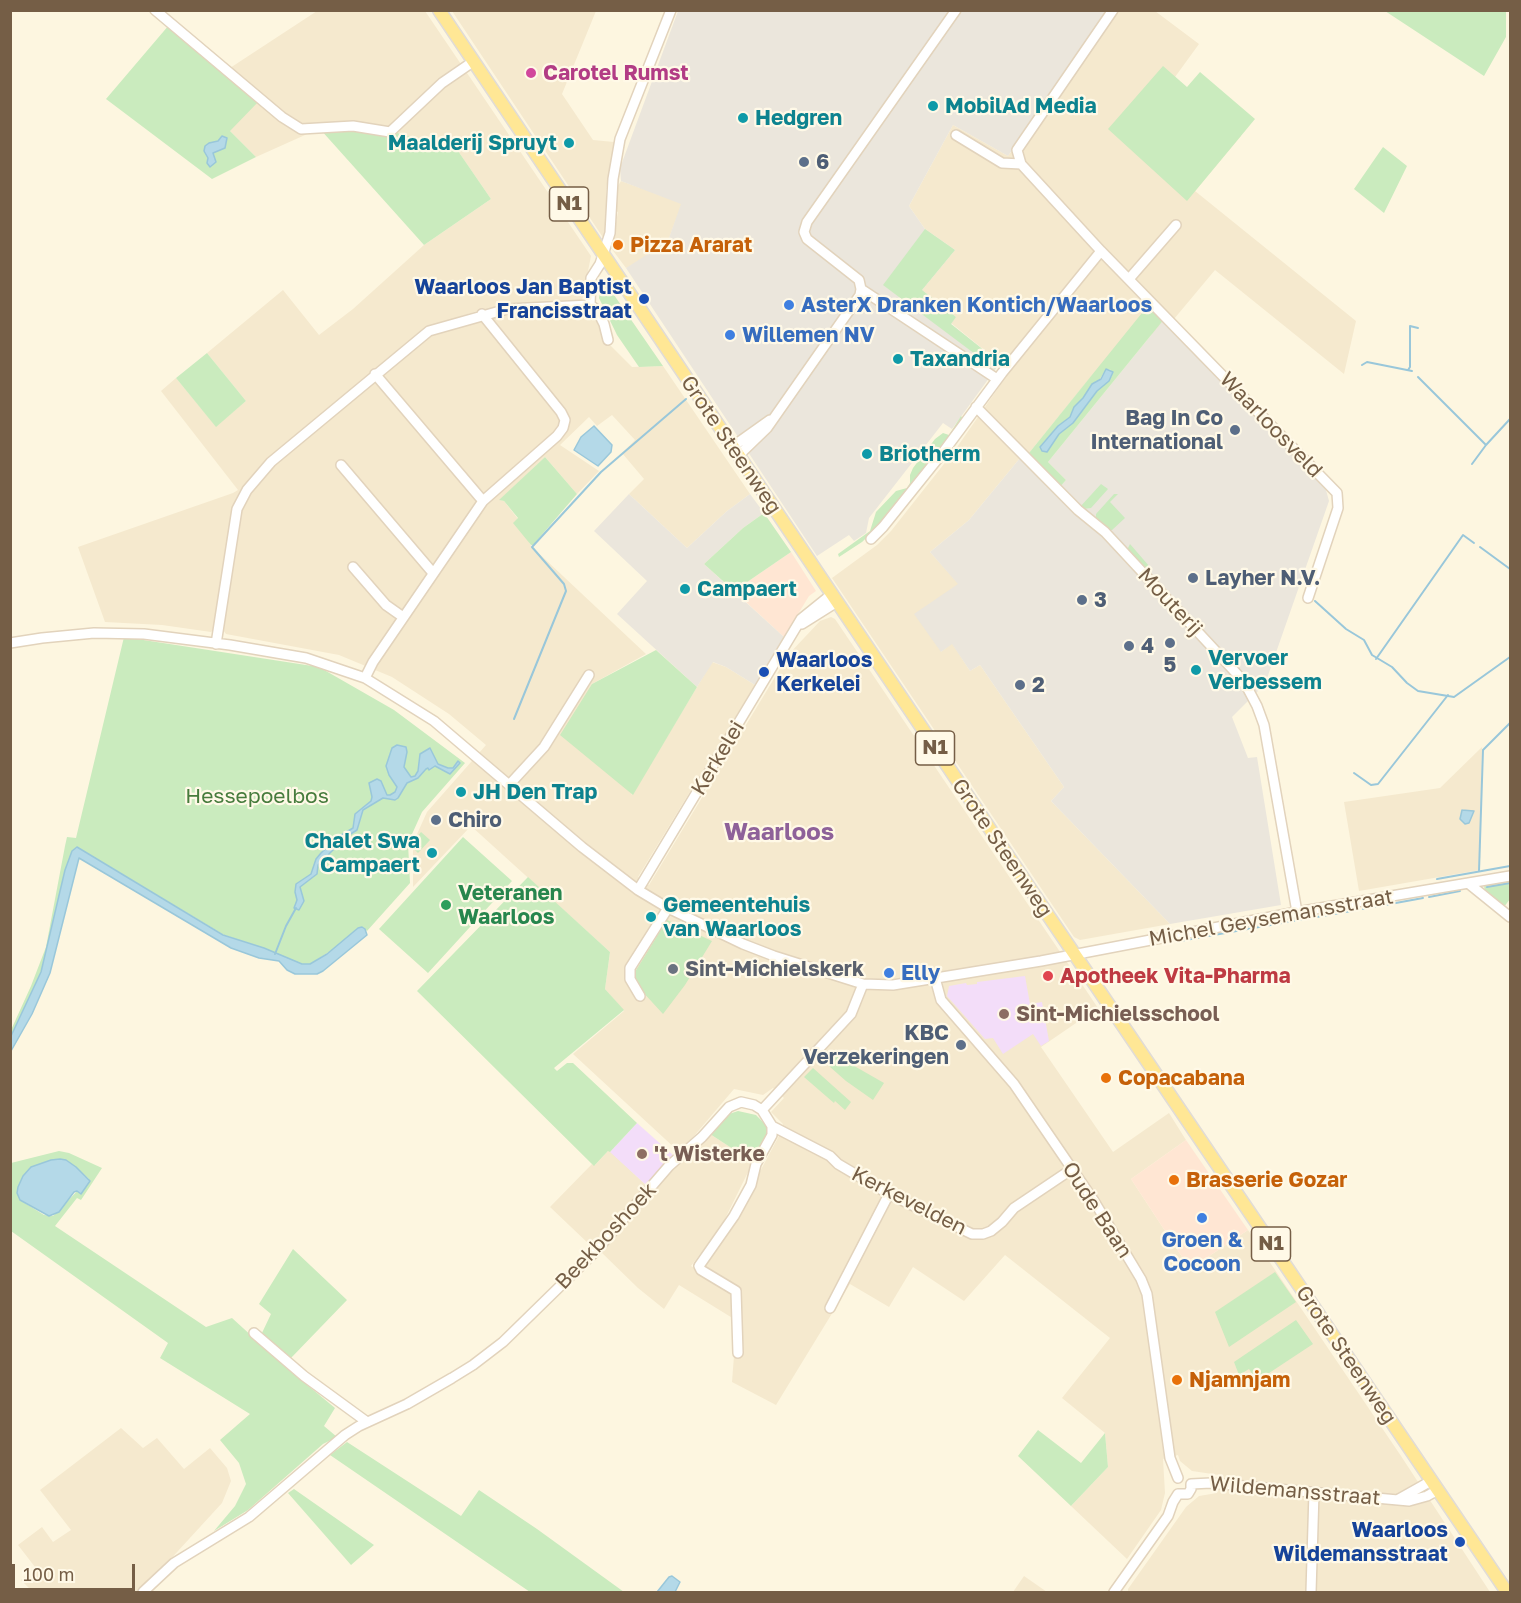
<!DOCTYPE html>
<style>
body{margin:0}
#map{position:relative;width:1521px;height:1603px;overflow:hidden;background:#fdf6e0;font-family:"Golos Text",sans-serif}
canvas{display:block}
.frame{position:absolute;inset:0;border:12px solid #755e46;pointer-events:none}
.scale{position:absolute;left:12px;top:1564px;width:123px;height:27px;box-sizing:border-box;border:3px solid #755e46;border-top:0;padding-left:8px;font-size:18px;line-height:21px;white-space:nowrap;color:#755e46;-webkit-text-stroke:4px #fff9e7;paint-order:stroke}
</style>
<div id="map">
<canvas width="1521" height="1603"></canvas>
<div class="frame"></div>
<div class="scale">100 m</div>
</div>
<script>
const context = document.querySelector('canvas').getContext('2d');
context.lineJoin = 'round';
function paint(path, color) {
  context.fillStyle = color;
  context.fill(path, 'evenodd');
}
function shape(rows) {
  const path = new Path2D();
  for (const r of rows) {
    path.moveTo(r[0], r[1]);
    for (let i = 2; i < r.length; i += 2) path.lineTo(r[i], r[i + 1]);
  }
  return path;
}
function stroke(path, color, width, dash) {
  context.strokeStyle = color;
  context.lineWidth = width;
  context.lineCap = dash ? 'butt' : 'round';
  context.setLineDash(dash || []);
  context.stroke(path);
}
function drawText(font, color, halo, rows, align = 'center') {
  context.font = font + ' "Golos Text",sans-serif';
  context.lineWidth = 4.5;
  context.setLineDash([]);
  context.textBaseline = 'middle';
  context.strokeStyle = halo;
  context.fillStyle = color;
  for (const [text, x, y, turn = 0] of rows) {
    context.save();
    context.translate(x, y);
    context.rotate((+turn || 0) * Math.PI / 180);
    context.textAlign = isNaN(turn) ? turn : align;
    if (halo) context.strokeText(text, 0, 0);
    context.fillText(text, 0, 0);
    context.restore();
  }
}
paint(shape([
 [317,11,425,11,591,256,582,301,508,305,477,311,426,328,278,451,255,473,234,506,229,529,215,629,211,632,162,625,105,622,78,547,233,493,238,490,161,391,176,378,216,426,246,401,207,353,283,290,319,335,353,309,424,245,491,199,456,148,350,122,334,122,256,157,230,131,230,68],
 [452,11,596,11,562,94,593,140,614,142,606,190,606,231,604,239],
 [1118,11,1155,11,1199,44,1175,77,1241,136,1195,191,1356,321,1344,374,1215,270,1174,319,1090,378,1029,453,1020,458,969,520,930,552,959,584,941,652,952,643,970,671,980,665,1064,787,1051,801,1170,924,1080,940,1074,937,832,578,877,545,891,531,955,450,1010,371,951,323,956,317,922,290,955,250,925,229,909,206,953,125,1008,156],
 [621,181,682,203,664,252,626,268,611,248,618,212,613,210,616,189],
 [594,309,605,340,632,367,663,366,750,494,727,511,687,548,629,494,644,479,622,453,635,440,612,415,597,426,589,417,560,445,599,471,577,494,545,457,500,500,504,501,518,519,531,546,646,654,592,684,632,795,712,662,726,667,755,685,638,877,649,885,789,654,820,621,831,617,835,619,1098,1008,1041,1047,1113,1152,1169,1113,1186,1140,1131,1179,1190,1269,1248,1230,1401,1456,1490,1592,1128,1592,1128,1589,1186,1507,1199,1496,1217,1493,1219,1475,1192,1471,1180,1461,1178,1455,1163,1459,1165,1493,1161,1510,1127,1559,1071,1506,1108,1467,1105,1433,1062,1398,1110,1338,1005,1255,964,1301,913,1267,889,1307,850,1284,776,1405,732,1382,739,1290,703,1268,732,1224,780,1134,783,1124,771,1112,784,1098,773,1088,763,1095,734,1089,694,1136,678,1151,573,1054,624,1011,605,989,610,952,471,826,413,887,413,843,427,812,486,745,449,714,392,677,339,655,226,634,223,630,238,524,244,504,258,483,282,458,427,337,436,332,501,313],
 [1482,747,1480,870,1359,891,1344,802,1440,788],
 [710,1134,753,1162,721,1227,691,1266,732,1289,734,1319,679,1285,664,1309,638,1288,600,1251,671,1168],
 [609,1150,646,1185,591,1246,550,1207,592,1164,595,1165],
 [121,1428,143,1448,157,1438,184,1469,210,1448,227,1468,231,1481,222,1503,167,1563,137,1591,138,1592,33,1592,21,1580,35,1567,18,1545,42,1527,53,1542,71,1530,40,1490],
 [1024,1576,1047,1592,1013,1592]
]), '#f5e9ce');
paint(shape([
 [791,552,816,591,809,596,784,637,734,591],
 [1186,1140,1248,1230,1190,1269,1131,1179]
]), '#ffe6d3');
paint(shape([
 [678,11,1109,11,1008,156,953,125,909,206,925,229,955,250,922,290,956,317,951,324,1000,363,952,429,943,423,869,518,866,533,854,541,849,535,817,556,626,268,656,249,664,252,681,204,621,181,620,168],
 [1165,318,1326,490,1329,501,1265,684,1232,717,1248,758,1257,757,1281,905,1170,924,1051,801,1064,787,980,665,970,671,952,644,941,652,914,614,958,584,930,552,969,520,1020,458,1029,453,1060,487,1066,480,1048,462],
 [629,494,687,548,727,511,750,494,764,513,743,528,704,564,784,637,755,685,726,667,713,662,697,687,617,614,647,581,594,531]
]), '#ebe6dc');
paint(shape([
 [1025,976,1030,1004,1042,1002,1049,1041,1041,1046,1033,1034,1003,1054,993,1038,985,1039,947,996,949,986,966,983,967,985,977,984,977,982],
 [637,1123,673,1155,646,1185,610,1152]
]), '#f3ddf9');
paint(shape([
 [1385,11,1506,11,1506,37,1484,76],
 [169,25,259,101,230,131,256,157,212,179,106,99],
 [1163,66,1187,87,1200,72,1255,119,1187,201,1108,129],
 [351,128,394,135,397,133,456,148,491,199,424,245,320,129],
 [1383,147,1407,166,1384,213,1354,189],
 [925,229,955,250,922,290,956,317,951,324,1000,363,995,369,883,285],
 [602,278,603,279,663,366,639,367,617,335,599,298],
 [1150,303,1165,318,1048,462,1066,480,1060,487,1029,453],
 [1106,369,1111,370,1112,376,1097,391,1073,423,1059,434,1051,445,1041,445,1058,426,1071,416,1074,407,1083,398,1092,384,1100,379],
 [207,353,246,401,216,427,176,378],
 [961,416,963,419,881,524,862,542,839,557,838,554,870,531,876,512,896,491,907,488,910,483,910,475,913,468,935,439,943,433,949,435],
 [545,457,577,494,533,545,531,545,513,523,518,518,504,501,499,500],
 [1101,484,1108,489,1091,508,1083,509,1080,507],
 [1114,494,1118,494,1110,502,1125,518,1112,530,1108,530,1096,520,1096,514],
 [764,513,791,552,734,591,704,564,743,528],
 [1130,544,1149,566,1145,570,1127,550],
 [124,637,319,667,394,710,465,763,422,812,408,843,410,883,367,931,365,929,310,964,302,964,264,948,224,935,77,847,62,883,41,972,11,1036,11,1030,31,986,46,947,65,846,67,837,76,838],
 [656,650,697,687,633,795,560,735,592,684],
 [421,832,430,840,418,853,410,845],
 [463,837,512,881,428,973,379,929],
 [528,877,610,952,605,989,624,1010,554,1068,557,1071,567,1063,573,1063,637,1123,610,1152,608,1151,594,1166,417,991],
 [1510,880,1510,899,1504,907,1485,894,1484,885],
 [667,920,712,941,685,985,663,1014,641,990,635,979,635,972],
 [828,1051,884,1083,873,1100,846,1081,821,1059],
 [813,1068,851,1102,845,1110,835,1101,834,1103,804,1077],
 [738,1111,756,1115,767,1126,767,1135,753,1162,710,1134,729,1114],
 [59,1151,69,1153,102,1168,81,1200,77,1198,55,1226,206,1327,232,1318,288,1369,335,1408,324,1426,337,1437,323,1444,248,1510,214,1531,235,1506,246,1484,239,1463,220,1440,250,1414,160,1358,168,1343,11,1231,11,1163],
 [76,1167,89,1179,53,1216,44,1215,20,1200],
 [293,1249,347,1300,291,1358,261,1335,271,1314,259,1304],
 [1275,1272,1296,1302,1229,1347,1215,1312],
 [1296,1320,1313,1344,1257,1381,1249,1369,1239,1375,1234,1362],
 [1038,1430,1081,1463,1105,1433,1108,1467,1071,1506,1018,1456],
 [347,1442,461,1516,479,1490,537,1529,624,1592,530,1592,330,1455],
 [294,1489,374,1545,351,1565,288,1493]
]), '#caebbe');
const water = shape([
 [222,136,227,138,225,148,213,153,216,162,210,167,207,163,208,158,204,151,205,146,209,143,218,141,222,136],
 [1106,369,1113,372,1109,381,1097,391,1073,423,1059,434,1047,452,1042,451,1040,447,1058,426,1070,417,1074,407,1083,398,1092,384,1101,379,1106,369],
 [594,426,612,445,611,452,598,466,574,450,581,437,594,426],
 [397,745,406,747,407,752,404,767,411,777,415,776,418,771,420,754,430,748,438,764,448,768,453,768,458,761,460,763,450,774,435,766,429,770,428,768,426,769,418,778,407,783,398,798,395,800,383,798,363,810,357,830,346,837,318,865,317,874,300,887,304,901,299,910,294,908,297,900,295,892,296,884,311,874,316,859,321,853,338,837,353,828,355,814,371,801,372,797,369,783,377,779,381,781,387,795,390,795,395,792,397,787,389,775,386,766,392,748,397,745],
 [1462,810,1474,811,1469,823,1465,824,1460,819,1462,810],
 [77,847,223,935,264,948,302,964,310,964,327,954,358,928,362,927,365,929,367,935,323,971,317,974,295,974,287,970,279,961,259,958,231,948,79,858,50,973,32,1014,11,1051,11,1036,41,972,65,870,72,851,77,847],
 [60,1159,66,1160,76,1167,90,1181,81,1194,77,1191,74,1192,59,1212,49,1216,20,1200,17,1193,18,1187,23,1176,31,1167,51,1160,60,1159],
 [672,1576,680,1582,675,1592,657,1592,669,1577,672,1576]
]);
paint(water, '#b4d9e8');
stroke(water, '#99c7da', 1.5);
stroke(shape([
 [1362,365,1367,362,1412,371],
 [1408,370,1410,367,1410,326,1418,328],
 [1418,377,1486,445,1472,464],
 [1486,445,1510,419],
 [1480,547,1510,569],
 [1315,601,1346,629,1364,640,1372,655,1392,667,1407,683,1418,691,1454,697,1510,657],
 [1376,659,1463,535,1474,543],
 [514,719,566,591,564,584,532,547,601,472,686,399],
 [1354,773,1371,785,1378,784,1448,695],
 [1479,871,1483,750,1510,723],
 [1437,879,1510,866],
 [1487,887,1510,883],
 [1429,897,1460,891],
 [1363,909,1423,898],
 [1317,917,1357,910],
 [1180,941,1310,918],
 [275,954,286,926,296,908]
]), '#99c7da', 2);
const minor = shape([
 [155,10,282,117,301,129,353,126,390,132,442,83,474,61],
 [1113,10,1017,150,1021,164,1101,251,1337,493,1338,508,1308,598],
 [956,135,1002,163,1021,164],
 [1129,279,1176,225],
 [861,289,997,379],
 [590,305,597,310,604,324,608,340],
 [375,374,483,501],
 [976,407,1078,510,1105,532,1237,674,1248,689,1257,706,1264,725,1297,912],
 [732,447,770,420],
 [738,456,767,428,860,295,861,289,859,280,807,239,804,232,807,222,956,10],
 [341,465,433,573],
 [871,539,883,527,944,451,1002,373,1101,251],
 [353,567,386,605,403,617],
 [802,624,837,602],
 [10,643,42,638,94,633,144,634,230,645,306,658,365,678,434,721,582,847,638,890,668,908,743,944,774,956,863,984,893,985,1041,961,1297,912,1510,876],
 [216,644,237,509,247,490,271,462,429,331,507,309,590,305,591,278,600,264,610,233,613,179,620,139,671,10],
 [365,678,373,662,483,501,557,436,563,428,565,420,561,412,482,314],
 [509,785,544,747,589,675],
 [1468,883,1510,917],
 [638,890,801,619,832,594],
 [935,978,941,1000,1014,1084,1094,1201,1141,1279,1147,1294,1170,1458,1178,1478],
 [640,996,630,979,630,968,668,908],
 [772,1126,830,1156,838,1164,889,1194,972,1234,983,1234,991,1231,1002,1222,1014,1208,1072,1169],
 [830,1308,889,1194],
 [254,1333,304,1376,367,1422],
 [738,1353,736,1291,701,1270,699,1266,734,1216,751,1185,756,1164,772,1135,772,1126,762,1110],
 [1191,1484,1211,1483,1409,1501,1427,1496,1438,1490],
 [1178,1494,1188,1494,1191,1489,1191,1484],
 [1399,1499,1431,1481],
 [143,1592,174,1563,249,1517,345,1435,359,1426,407,1404,452,1378,473,1365,503,1342,594,1253,669,1166,702,1137,729,1107,741,1102,754,1105,762,1110,851,1014,863,984],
 [1114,1592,1168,1516,1173,1502,1178,1494],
 [1311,1592,1314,1492]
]);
const major = shape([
 [439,10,1033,893,1507,1592]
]);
stroke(minor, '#e2d3bc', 12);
stroke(major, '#e1dcd6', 15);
stroke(minor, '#fff', 9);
stroke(major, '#ffe795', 12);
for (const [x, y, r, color] of [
 [531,73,6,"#d1479c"],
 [933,106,6,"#0f9aa8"],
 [743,118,6,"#0f9aa8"],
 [569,143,6,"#0f9aa8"],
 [804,162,6,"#5c6f8a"],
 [618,245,6,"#e8710a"],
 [644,299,6,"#1a4fb4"],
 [789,305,6,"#3f7fe0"],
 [730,335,6,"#3f7fe0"],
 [898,359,6,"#0f9aa8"],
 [1235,430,6,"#5c6f8a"],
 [867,454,6,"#0f9aa8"],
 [1193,578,6,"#5c6f8a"],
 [685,589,6,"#0f9aa8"],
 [1082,600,6,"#5c6f8a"],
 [1170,643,6,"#5c6f8a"],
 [1129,646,6,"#5c6f8a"],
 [1196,670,6,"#0f9aa8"],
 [764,672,6,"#1a4fb4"],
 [1020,685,6,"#5c6f8a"],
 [461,792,6,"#0f9aa8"],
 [436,820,6,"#5c6f8a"],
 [432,853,6,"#0f9aa8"],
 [446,905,6,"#2e9e5b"],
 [651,917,6,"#0f9aa8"],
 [673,969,6,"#6b7280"],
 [889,973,6,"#3f7fe0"],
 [1048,976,6,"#e0444e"],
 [1004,1014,6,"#8d6e63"],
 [961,1045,6,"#5c6f8a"],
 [1106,1078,6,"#e8710a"],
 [642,1154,6,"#8d6e63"],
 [1174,1180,6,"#e8710a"],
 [1202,1218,6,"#3f7fe0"],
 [1177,1380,6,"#e8710a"],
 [1460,1542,6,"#1a4fb4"]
]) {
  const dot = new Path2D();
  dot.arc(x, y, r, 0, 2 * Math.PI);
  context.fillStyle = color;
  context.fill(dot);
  stroke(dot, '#fff9e7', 2);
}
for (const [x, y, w] of [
 [569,204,39],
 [935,748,39],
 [1271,1244,39]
]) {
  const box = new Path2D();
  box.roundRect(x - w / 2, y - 17, w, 34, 4.5);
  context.fillStyle = '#fff9e7';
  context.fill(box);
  stroke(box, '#755e46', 1.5);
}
drawText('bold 20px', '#755e46', null, [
 ["N1",569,204],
 ["N1",935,748],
 ["N1",1271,1244]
]);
drawText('bold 21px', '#b23c85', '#fff9e7', [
 ["Carotel Rumst",543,73]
], 'left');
drawText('bold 21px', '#0d838f', '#fff9e7', [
 ["MobilAd Media",945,106],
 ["Hedgren",755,118],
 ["Maalderij Spruyt",557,143,"right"],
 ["Taxandria",910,359],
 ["Briotherm",879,454],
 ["Campaert",697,589],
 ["Vervoer",1208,658],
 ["Verbessem",1208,682],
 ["JH Den Trap",473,792],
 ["Chalet Swa",420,841,"right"],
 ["Campaert",420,865,"right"],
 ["Gemeentehuis",663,905],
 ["van Waarloos",663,929]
], 'left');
drawText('bold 21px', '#4e5e75', '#fff9e7', [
 ["6",816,162],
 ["Bag In Co",1223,418,"right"],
 ["International",1223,442,"right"],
 ["Layher N.V.",1205,578],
 ["3",1094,600],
 ["4",1141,646],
 ["5",1170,665,"center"],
 ["2",1032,685],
 ["Chiro",448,820],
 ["KBC",949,1033,"right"],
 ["Verzekeringen",949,1057,"right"]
], 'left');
drawText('bold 21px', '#c56008', '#fff9e7', [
 ["Pizza Ararat",630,245],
 ["Copacabana",1118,1078],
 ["Brasserie Gozar",1186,1180],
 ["Njamnjam",1189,1380]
], 'left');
drawText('bold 21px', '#164399', '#fff9e7', [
 ["Waarloos Jan Baptist",632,287],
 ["Francisstraat",632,311],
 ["Waarloos",776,660,"left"],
 ["Kerkelei",776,684,"left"],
 ["Waarloos",1448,1530],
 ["Wildemansstraat",1448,1554]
], 'right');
drawText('bold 21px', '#366cbe', '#fff9e7', [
 ["AsterX Dranken Kontich/Waarloos",801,305],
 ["Willemen NV",742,335],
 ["Elly",901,973],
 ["Groen &",1202,1240,"center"],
 ["Cocoon",1202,1264,"center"]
], 'left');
drawText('21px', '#755e46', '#fff9e7', [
 ["Waarloosveld",1271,425,46],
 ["Grote Steenweg",731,445,56],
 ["Mouterij",1170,602,47],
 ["Kerkelei",718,758,-59],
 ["Grote Steenweg",1002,848,56],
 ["Michel Geysemansstraat",1271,918,-10],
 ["Kerkevelden",909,1201,27],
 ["Oude Baan",1097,1210,57],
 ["Beekboshoek",606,1236,-47],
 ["Grote Steenweg",1346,1355,56],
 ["Wildemansstraat",1295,1491,5]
]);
drawText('21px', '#477c3d', '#fff9e7', [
 ["Hessepoelbos",257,796]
]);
drawText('bold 21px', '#27864d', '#fff9e7', [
 ["Veteranen",458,893],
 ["Waarloos",458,917]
], 'left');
drawText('bold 21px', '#5b616d', '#fff9e7', [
 ["Sint-Michielskerk",685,969]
], 'left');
drawText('bold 21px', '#be3a42', '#fff9e7', [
 ["Apotheek Vita-Pharma",1060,976]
], 'left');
drawText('bold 21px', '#785e54', '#fff9e7', [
 ["Sint-Michielsschool",1016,1014],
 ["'t Wisterke",654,1154]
], 'left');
drawText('bold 24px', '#8e6199', '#fff9e7', [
 ["Waarloos",779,832]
]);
</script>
